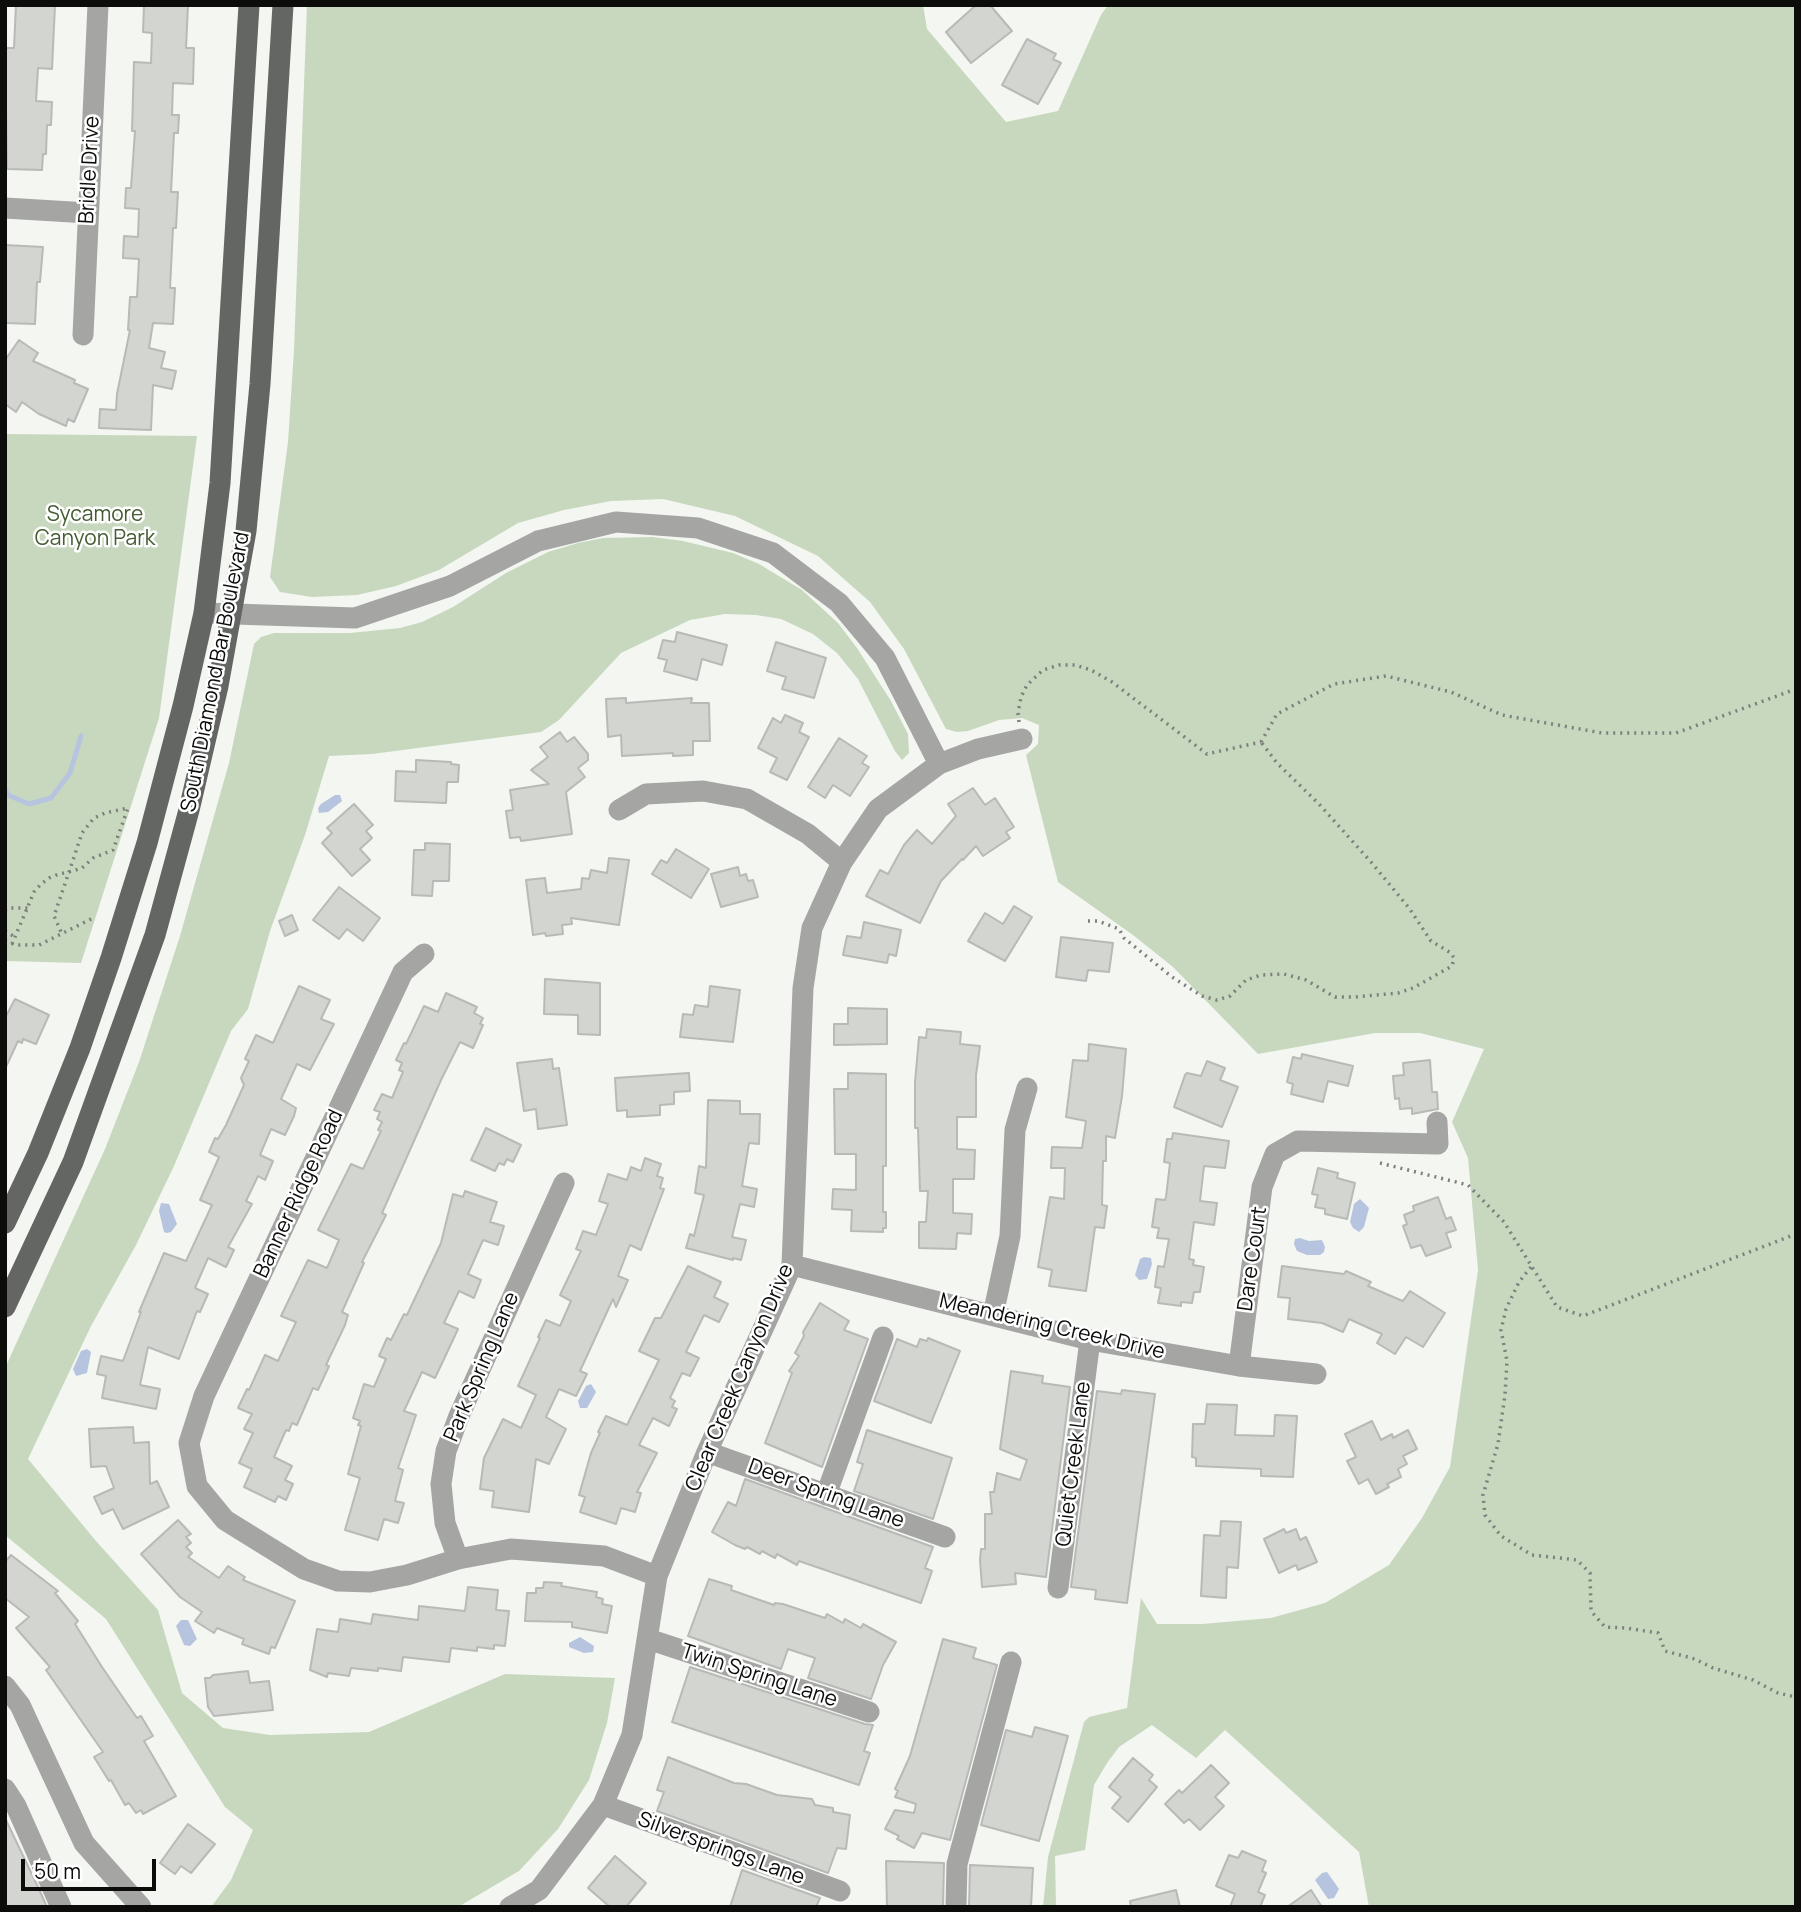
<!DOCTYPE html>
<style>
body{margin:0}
#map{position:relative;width:1801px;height:1912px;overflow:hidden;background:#f3f6f1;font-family:Manrope,sans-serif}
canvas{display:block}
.frame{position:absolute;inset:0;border:7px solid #0c0d0b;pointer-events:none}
.scale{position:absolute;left:21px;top:1859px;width:135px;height:32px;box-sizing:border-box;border:4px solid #0c0d0b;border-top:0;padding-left:9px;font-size:21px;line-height:24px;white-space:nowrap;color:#0c0d0b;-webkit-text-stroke:5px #fff;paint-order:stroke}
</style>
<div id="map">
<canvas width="1801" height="1912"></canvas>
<div class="frame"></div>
<div class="scale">50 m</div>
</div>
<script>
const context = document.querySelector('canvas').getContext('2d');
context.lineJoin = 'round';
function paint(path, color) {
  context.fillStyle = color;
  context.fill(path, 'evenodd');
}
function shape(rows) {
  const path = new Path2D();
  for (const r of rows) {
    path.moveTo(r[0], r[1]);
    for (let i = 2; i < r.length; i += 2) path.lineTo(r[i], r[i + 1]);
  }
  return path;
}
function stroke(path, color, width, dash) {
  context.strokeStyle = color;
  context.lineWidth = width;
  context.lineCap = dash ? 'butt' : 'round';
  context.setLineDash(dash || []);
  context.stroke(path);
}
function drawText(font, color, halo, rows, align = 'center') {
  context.font = font + ' Manrope,sans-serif';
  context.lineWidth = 5;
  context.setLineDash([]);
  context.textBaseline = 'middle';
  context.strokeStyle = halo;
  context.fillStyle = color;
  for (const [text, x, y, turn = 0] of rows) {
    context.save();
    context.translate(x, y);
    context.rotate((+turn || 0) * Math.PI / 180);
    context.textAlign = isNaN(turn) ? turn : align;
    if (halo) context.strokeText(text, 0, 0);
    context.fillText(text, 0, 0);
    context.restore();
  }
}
paint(shape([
 [307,5,923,5,927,29,1006,122,1058,111,1101,15,1108,5,1796,5,1796,1907,1369,1907,1359,1852,1225,1730,1196,1758,1152,1725,1119,1747,1107,1763,1094,1785,1085,1850,1055,1856,1056,1907,1043,1907,1048,1857,1084,1722,1089,1717,1127,1708,1141,1598,1157,1624,1202,1624,1271,1618,1325,1603,1389,1565,1422,1518,1450,1467,1478,1270,1468,1158,1452,1122,1484,1049,1420,1033,1375,1033,1258,1054,1173,967,1133,935,1058,882,1026,755,1038,744,1039,725,1022,718,999,720,968,731,957,732,946,729,904,649,870,602,818,556,735,516,663,499,611,501,564,510,518,523,439,570,396,586,357,595,312,597,280,592,270,577,288,442,294,350],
 [5,434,197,436,159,718,81,963,5,961],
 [652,537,683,541,733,553,759,564,802,590,838,623,857,648,891,701,908,734,909,753,902,760,895,751,858,679,837,653,813,634,781,619,756,615,725,614,690,620,621,653,559,720,541,732,372,754,329,756,305,835,270,931,248,1009,231,1031,174,1166,136,1245,91,1326,28,1459,96,1541,158,1610,182,1693,223,1728,270,1735,369,1732,505,1674,615,1678,607,1723,589,1780,558,1829,519,1871,458,1907,211,1907,231,1880,253,1830,225,1807,106,1619,5,1535,5,1368,105,1149,139,1062,180,936,229,763,254,644,261,637,274,633,350,633,400,628,422,622,453,607,506,573,548,552,578,543,603,538]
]), '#c8d8be');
paint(shape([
 [340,795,342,801,328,812,319,813,318,808,321,804,335,795],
 [1360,1199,1369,1208,1364,1227,1359,1232,1353,1228,1350,1222,1354,1204],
 [161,1203,169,1204,177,1224,171,1232,167,1233,164,1232,159,1211],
 [1300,1238,1309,1241,1322,1240,1325,1247,1324,1252,1320,1255,1307,1255,1297,1251,1294,1244,1295,1239],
 [1144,1257,1151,1258,1152,1264,1147,1279,1139,1280,1135,1275,1140,1259],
 [87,1349,91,1352,87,1373,76,1376,73,1369,81,1351],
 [591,1384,596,1392,587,1408,580,1408,578,1401,586,1386],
 [188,1620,197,1639,190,1646,184,1645,176,1626,181,1620],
 [580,1637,594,1646,593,1652,584,1653,569,1647,569,1643],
 [1327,1872,1339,1889,1334,1898,1328,1899,1315,1880,1322,1873]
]), '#b7c4df');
stroke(shape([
 [5,789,8,795,29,804,51,798,70,773,81,736]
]), '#b7c4df', 5);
const building = shape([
 [16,5,55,5,52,69,38,68,36,101,52,102,51,125,47,125,46,154,43,154,42,170,7,169,5,48,14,48,16,5],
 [144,5,188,5,186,48,194,48,193,84,173,83,172,115,179,115,178,133,174,133,171,192,178,192,176,228,173,228,170,288,175,288,173,324,153,323,149,348,165,352,161,368,176,371,172,389,153,385,151,430,99,428,100,409,116,410,117,394,130,330,128,330,130,297,137,297,139,259,123,258,124,236,138,237,139,209,125,208,126,188,131,188,135,131,132,131,134,62,151,63,152,33,143,32,144,5],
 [976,5,990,5,1012,31,971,63,946,32,976,5],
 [1027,39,1056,54,1053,59,1061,63,1038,104,1002,85,1027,39],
 [5,245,43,247,40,282,37,282,35,324,5,323,5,245],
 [19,340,38,353,33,361,75,380,74,383,88,389,74,422,68,419,66,426,39,414,22,402,16,412,5,404,5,360,19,340],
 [677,632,727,645,722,665,702,659,697,680,664,671,667,660,658,658,663,640,675,642,677,632],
 [776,642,826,658,814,698,782,689,786,677,767,671,776,642],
 [626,698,626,703,692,698,691,703,709,703,710,741,693,741,693,755,673,756,673,753,622,756,621,735,608,737,606,699,626,698],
 [785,715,803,723,799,732,809,737,787,780,770,772,777,758,758,748,773,718,781,723,785,715],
 [560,732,567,742,574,737,588,754,588,760,578,768,585,777,566,792,572,834,521,841,520,837,510,838,506,811,513,810,510,790,549,784,531,770,548,757,540,747,560,732],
 [839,738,867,756,862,763,869,767,850,796,833,785,825,798,808,787,839,738],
 [416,760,451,762,451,764,459,765,458,782,447,782,446,803,395,801,396,771,416,772,416,760],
 [973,788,985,805,995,798,1014,827,1006,832,1010,838,983,856,976,846,963,860,962,859,941,881,920,923,866,896,880,870,888,874,904,845,917,830,932,844,956,816,948,804,973,788],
 [354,804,373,825,366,831,372,838,360,849,370,860,352,876,322,843,332,833,327,828,354,804],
 [425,843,450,844,449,881,433,881,432,896,412,895,414,850,425,850,425,843],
 [676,849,709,869,691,898,652,874,661,860,667,863,676,849],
 [609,858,629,860,619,925,571,918,572,924,562,925,563,934,546,936,545,933,533,935,526,880,545,878,547,893,581,889,582,878,589,879,591,870,607,873,609,858],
 [738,867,740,876,746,874,748,881,753,880,758,897,721,907,711,874,738,867],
 [339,887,380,918,363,941,347,929,339,939,313,920,339,887],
 [1014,906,1032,917,1005,961,968,941,985,913,1003,924,1014,906],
 [292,915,298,930,285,936,279,921,292,915],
 [864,922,901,930,896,956,889,954,887,963,843,955,847,936,861,938,864,922],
 [1061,937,1113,943,1109,972,1088,970,1086,981,1056,977,1061,937],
 [545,979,600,983,600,1035,578,1034,578,1015,544,1014,545,979],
 [299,986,330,1000,321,1019,334,1024,310,1070,297,1064,281,1099,296,1108,294,1116,285,1135,271,1129,260,1155,273,1161,265,1180,258,1176,246,1201,252,1204,228,1247,234,1250,226,1267,208,1258,195,1288,208,1294,200,1312,197,1311,179,1359,148,1347,140,1385,160,1389,156,1409,102,1398,106,1376,97,1374,101,1356,123,1361,141,1312,139,1312,164,1253,186,1261,212,1205,200,1200,219,1157,209,1152,215,1138,218,1139,226,1125,244,1085,241,1078,249,1061,245,1059,256,1035,273,1043,299,986],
 [710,986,740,990,733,1042,680,1037,683,1014,693,1015,695,1005,708,1007,710,986],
 [446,993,477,1007,474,1013,483,1018,480,1024,483,1025,473,1048,460,1042,441,1080,382,1213,386,1215,362,1262,364,1263,342,1312,348,1315,345,1325,326,1365,329,1366,318,1390,313,1388,297,1425,292,1423,289,1431,286,1430,274,1457,292,1466,285,1480,293,1484,286,1500,278,1496,275,1502,244,1487,252,1469,239,1463,253,1433,244,1429,252,1414,238,1408,247,1389,249,1390,265,1355,278,1361,296,1322,281,1316,308,1260,327,1268,339,1240,318,1230,351,1164,363,1169,381,1131,378,1130,382,1122,377,1119,380,1112,374,1110,382,1094,392,1098,403,1072,399,1070,402,1063,396,1060,404,1043,406,1044,424,1006,438,1012,446,993],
 [15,999,49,1015,36,1044,23,1039,22,1043,18,1041,5,1069,5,1018,15,999],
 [848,1008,887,1009,887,1044,834,1045,834,1024,848,1024,848,1008],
 [927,1029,961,1032,960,1044,980,1046,976,1075,976,1117,957,1117,957,1149,975,1150,974,1179,953,1179,953,1213,972,1214,971,1234,957,1233,956,1249,919,1248,919,1222,926,1222,928,1191,920,1191,918,1128,915,1128,915,1082,919,1037,926,1038,927,1029],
 [1089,1044,1126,1049,1122,1096,1115,1138,1106,1136,1106,1161,1103,1161,1102,1205,1107,1206,1104,1228,1095,1227,1086,1291,1049,1286,1052,1270,1038,1267,1050,1197,1064,1199,1065,1168,1051,1168,1052,1147,1082,1148,1086,1121,1066,1117,1073,1060,1088,1061,1089,1044],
 [1302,1054,1353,1066,1348,1086,1328,1081,1323,1102,1291,1094,1293,1084,1287,1082,1293,1057,1301,1059,1302,1054],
 [552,1059,553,1069,559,1068,567,1125,538,1129,536,1109,524,1111,517,1063,552,1059],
 [1430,1060,1432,1092,1437,1092,1438,1109,1412,1114,1412,1108,1400,1109,1399,1098,1395,1099,1393,1076,1404,1075,1403,1063,1430,1060],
 [1207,1061,1225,1068,1220,1080,1238,1087,1222,1127,1174,1107,1185,1075,1187,1073,1201,1076,1207,1061],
 [689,1073,690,1091,674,1092,674,1104,660,1105,660,1115,627,1117,627,1110,617,1111,615,1078,689,1073],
 [848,1073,886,1074,886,1166,883,1166,883,1212,886,1212,886,1228,883,1228,883,1232,851,1231,852,1210,832,1209,833,1189,856,1190,856,1154,835,1154,834,1089,848,1089,848,1073],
 [708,1100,740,1101,740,1114,760,1114,759,1144,749,1143,742,1186,757,1189,754,1207,740,1204,732,1237,746,1240,741,1260,733,1258,733,1260,686,1248,690,1234,694,1236,704,1195,695,1193,699,1166,706,1168,708,1100],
 [486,1128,521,1145,513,1162,507,1159,504,1165,499,1163,495,1171,471,1160,486,1128],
 [1173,1133,1229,1141,1225,1168,1204,1166,1200,1201,1217,1203,1214,1225,1194,1222,1189,1259,1194,1260,1193,1265,1204,1267,1200,1292,1194,1292,1192,1303,1181,1302,1181,1306,1158,1303,1161,1288,1155,1287,1158,1266,1164,1267,1169,1239,1157,1238,1159,1228,1152,1227,1156,1199,1165,1200,1166,1197,1170,1163,1164,1162,1167,1139,1172,1139,1173,1133],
 [645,1158,661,1164,657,1176,663,1178,660,1188,664,1189,641,1250,630,1245,618,1276,628,1280,616,1307,613,1299,580,1371,587,1374,576,1396,559,1389,546,1417,566,1429,549,1464,536,1459,529,1512,492,1507,494,1491,480,1489,484,1458,503,1419,521,1428,536,1395,518,1386,540,1338,538,1337,546,1320,560,1326,571,1301,560,1295,581,1251,576,1249,583,1231,596,1235,608,1204,599,1201,608,1174,627,1180,631,1167,641,1171,645,1158],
 [1318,1168,1338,1173,1337,1178,1355,1183,1347,1219,1325,1214,1325,1209,1315,1207,1318,1195,1312,1194,1318,1168],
 [465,1191,497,1202,490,1222,504,1226,498,1245,483,1240,468,1274,481,1280,474,1298,459,1291,444,1323,458,1329,444,1359,435,1378,422,1372,404,1411,416,1415,398,1468,403,1470,395,1501,404,1503,398,1523,384,1519,378,1540,345,1530,360,1478,348,1474,361,1426,358,1425,360,1421,353,1418,364,1384,374,1387,386,1359,379,1356,387,1338,391,1340,404,1314,407,1315,441,1243,453,1194,463,1197,465,1191],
 [1438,1197,1446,1219,1451,1217,1456,1230,1446,1233,1451,1247,1426,1256,1421,1245,1411,1248,1403,1226,1407,1224,1404,1215,1414,1211,1413,1206,1438,1197],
 [688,1266,721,1282,714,1297,728,1304,719,1322,704,1315,686,1352,699,1358,690,1376,682,1373,670,1398,675,1401,672,1407,677,1409,669,1426,653,1418,639,1445,657,1453,637,1492,641,1493,635,1512,621,1508,616,1524,580,1512,585,1497,579,1495,591,1453,600,1433,598,1432,606,1416,627,1425,659,1360,639,1351,655,1318,661,1318,688,1266],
 [1282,1266,1344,1274,1346,1271,1371,1282,1368,1286,1398,1299,1403,1301,1410,1291,1445,1313,1423,1347,1406,1337,1395,1354,1377,1343,1382,1334,1349,1319,1343,1332,1322,1323,1288,1319,1290,1298,1278,1297,1282,1266],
 [820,1303,849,1321,844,1330,868,1339,822,1467,765,1443,792,1373,789,1371,799,1356,795,1353,804,1336,803,1332,820,1303],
 [928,1338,960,1351,931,1423,874,1401,897,1339,917,1347,920,1339,927,1341,928,1338],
 [1011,1371,1043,1376,1042,1383,1070,1387,1046,1577,1015,1573,1016,1584,982,1587,980,1560,981,1549,985,1549,985,1514,992,1514,990,1492,994,1492,997,1473,1020,1480,1027,1460,1000,1449,1011,1371],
 [1122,1390,1155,1394,1127,1603,1095,1599,1096,1590,1071,1587,1097,1391,1121,1394,1122,1390],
 [1207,1404,1237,1405,1235,1435,1274,1436,1275,1415,1297,1416,1293,1477,1261,1476,1261,1469,1196,1466,1196,1458,1192,1457,1193,1424,1205,1424,1207,1404],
 [1372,1421,1381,1440,1392,1434,1393,1438,1408,1430,1417,1449,1403,1456,1407,1464,1398,1469,1401,1477,1387,1484,1389,1487,1376,1494,1368,1479,1359,1484,1347,1461,1356,1457,1345,1434,1372,1421],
 [133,1427,134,1443,149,1442,150,1484,157,1481,169,1507,123,1529,113,1509,102,1514,94,1497,114,1488,106,1466,91,1467,89,1429,133,1427],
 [867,1430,952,1458,933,1519,854,1491,863,1464,857,1462,867,1430],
 [745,1479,933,1547,925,1568,932,1571,921,1603,799,1561,797,1565,777,1554,775,1558,762,1551,760,1554,747,1547,745,1549,735,1545,712,1532,728,1502,736,1506,745,1479],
 [178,1520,191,1534,186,1537,191,1543,186,1547,192,1553,188,1557,219,1578,228,1566,245,1577,243,1580,295,1601,275,1648,271,1647,269,1654,242,1644,244,1639,217,1628,214,1633,195,1621,202,1612,180,1597,141,1554,178,1520],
 [1221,1521,1241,1522,1238,1568,1227,1567,1226,1598,1201,1596,1204,1535,1220,1536,1221,1521],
 [1284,1529,1286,1533,1296,1529,1300,1540,1306,1537,1317,1562,1298,1570,1296,1565,1279,1573,1264,1539,1284,1529],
 [11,1555,58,1591,55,1593,78,1621,75,1624,102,1667,137,1718,141,1716,153,1736,144,1741,176,1796,143,1814,141,1810,136,1813,129,1803,125,1805,111,1780,109,1781,94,1757,103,1752,46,1670,50,1667,16,1628,29,1617,5,1598,5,1562,11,1555],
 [709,1579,732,1586,731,1590,774,1605,775,1603,783,1604,825,1618,827,1614,843,1623,845,1619,861,1628,863,1624,896,1642,883,1665,871,1699,808,1678,815,1658,788,1649,781,1669,688,1636,709,1579],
 [544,1582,562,1583,561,1586,597,1592,596,1597,603,1599,602,1604,612,1606,607,1633,572,1627,572,1622,525,1621,527,1593,536,1593,536,1588,543,1588,544,1582],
 [468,1587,498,1590,496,1610,509,1611,505,1646,494,1645,494,1649,477,1647,477,1651,451,1648,449,1662,403,1657,401,1671,378,1668,378,1671,351,1668,349,1676,328,1673,327,1677,310,1670,317,1629,338,1632,340,1619,371,1624,373,1614,418,1620,419,1606,465,1611,468,1587],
 [943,1639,976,1648,973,1658,997,1665,950,1840,922,1833,914,1848,897,1839,899,1836,885,1829,895,1810,914,1813,916,1804,895,1797,898,1791,895,1789,910,1756,943,1639],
 [690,1667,865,1724,873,1725,864,1751,870,1753,859,1785,672,1722,690,1667],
 [248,1671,250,1683,269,1681,273,1710,214,1716,208,1707,205,1678,210,1678,213,1675,248,1671],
 [1035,1727,1068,1736,1039,1841,981,1825,1006,1730,1032,1737,1035,1727],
 [668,1757,734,1783,746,1784,777,1795,812,1799,815,1805,833,1808,833,1812,850,1815,846,1849,837,1848,828,1873,657,1811,664,1792,657,1790,668,1757],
 [1133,1758,1153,1775,1149,1780,1157,1787,1128,1822,1112,1808,1121,1797,1109,1787,1133,1758],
 [1211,1765,1229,1783,1215,1797,1224,1806,1200,1830,1189,1819,1184,1823,1165,1804,1179,1790,1182,1793,1211,1765],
 [5,1818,38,1887,47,1907,5,1907,5,1818],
 [188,1824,215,1844,191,1873,181,1866,175,1874,160,1863,188,1824],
 [1242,1851,1266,1861,1262,1871,1266,1873,1258,1892,1265,1895,1260,1907,1230,1907,1235,1894,1216,1886,1229,1855,1238,1858,1242,1851],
 [615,1856,646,1883,626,1907,610,1907,588,1888,615,1856],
 [886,1861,944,1863,943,1907,887,1907,886,1861],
 [970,1865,1033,1868,1031,1907,969,1907,970,1865],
 [742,1870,820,1898,816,1907,730,1907,742,1870],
 [1176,1890,1180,1907,1131,1907,1130,1901,1176,1890],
 [1311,1890,1322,1907,1287,1907,1311,1890]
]);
paint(building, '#d3d5d1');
stroke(building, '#b7bab6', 2);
stroke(shape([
 [1019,722,1018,713,1021,697,1027,685,1043,670,1059,665,1075,665,1091,670,1112,682,1207,754,1261,742],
 [1261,742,1277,714,1334,684,1386,676,1451,692,1502,715,1602,733,1676,733,1796,689],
 [5,910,8,908,28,908],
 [1088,921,1098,921,1119,929,1124,938,1172,977,1202,996,1217,1000,1230,996,1246,980,1261,975,1284,974,1306,980,1335,997,1355,997,1398,993,1413,988,1452,966,1454,958,1451,953,1431,941,1409,908,1371,862,1319,804,1277,763,1261,742],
 [5,931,15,937],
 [5,941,16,945,39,945,93,918],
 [12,944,34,892,41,884,49,878,59,874,69,872,82,868,93,858,113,850,128,808,105,813,94,818,82,833,69,872,54,916,62,934],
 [1380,1163,1468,1185,1504,1222,1557,1307,1583,1316,1796,1234],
 [1531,1267,1519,1282,1506,1309,1501,1330,1507,1361,1505,1395,1498,1444,1483,1495,1485,1515,1501,1536,1532,1555,1577,1560,1590,1573,1591,1611,1605,1627,1626,1628,1658,1633,1665,1651,1695,1659,1713,1668,1753,1680,1778,1693,1796,1697]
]), '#7d7f7c', 3.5, [2, 5]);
stroke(shape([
 [5,208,88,213],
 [83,335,98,5],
 [204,613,355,618,450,586,538,541,616,522,698,528,773,553,839,603,885,658,939,764],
 [619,810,646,794,703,791,747,799,808,834,842,862],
 [424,954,403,972,204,1396,189,1443,197,1486,225,1520,304,1569,338,1581,370,1582,407,1575,458,1559,511,1549,604,1556,657,1576],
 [792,1265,1090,1340,1239,1366,1316,1374],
 [993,1315,1010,1236,1015,1130,1027,1088],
 [1239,1366,1262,1187,1275,1154,1298,1141,1438,1144,1437,1122],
 [707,1452,945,1537],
 [826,1495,883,1337],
 [458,1559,445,1523,441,1484,446,1451,459,1416,564,1183],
 [1058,1588,1090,1340],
 [648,1639,869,1712],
 [5,1686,20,1705,84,1843,141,1907],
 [5,1789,16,1806,61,1907],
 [603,1805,840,1891],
 [510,1907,539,1890,603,1805,632,1735,657,1576,707,1452,792,1265,803,988,812,928,842,862,878,809,939,764,978,749,1022,739],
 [956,1907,957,1864,1011,1662]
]), '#a5a6a4', 21);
stroke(shape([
 [5,1223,38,1153,80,1048,111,958,147,843,183,706,204,613,220,483,249,5],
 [5,1307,73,1162,155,935,189,810,218,686,246,531,260,384,283,5]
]), '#646663', 21);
drawText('21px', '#0c0d0b', '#fff', [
 ["Bridle Drive",90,170,-87],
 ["South Diamond Bar Boulevard",216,672,-79],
 ["Banner Ridge Road",299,1194,-65],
 ["Dare Court",1253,1259,-82],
 ["Meandering Creek Drive",1052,1327,13],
 ["Park Spring Lane",482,1367,-67],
 ["Clear Creek Canyon Drive",740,1378,-67],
 ["Quiet Creek Lane",1074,1464,-83],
 ["Deer Spring Lane",826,1494,20],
 ["Twin Spring Lane",759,1676,18],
 ["Silversprings Lane",721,1849,20]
]);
drawText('21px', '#435c32', '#fff', [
 ["Sycamore",95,515],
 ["Canyon Park",95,539]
]);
</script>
